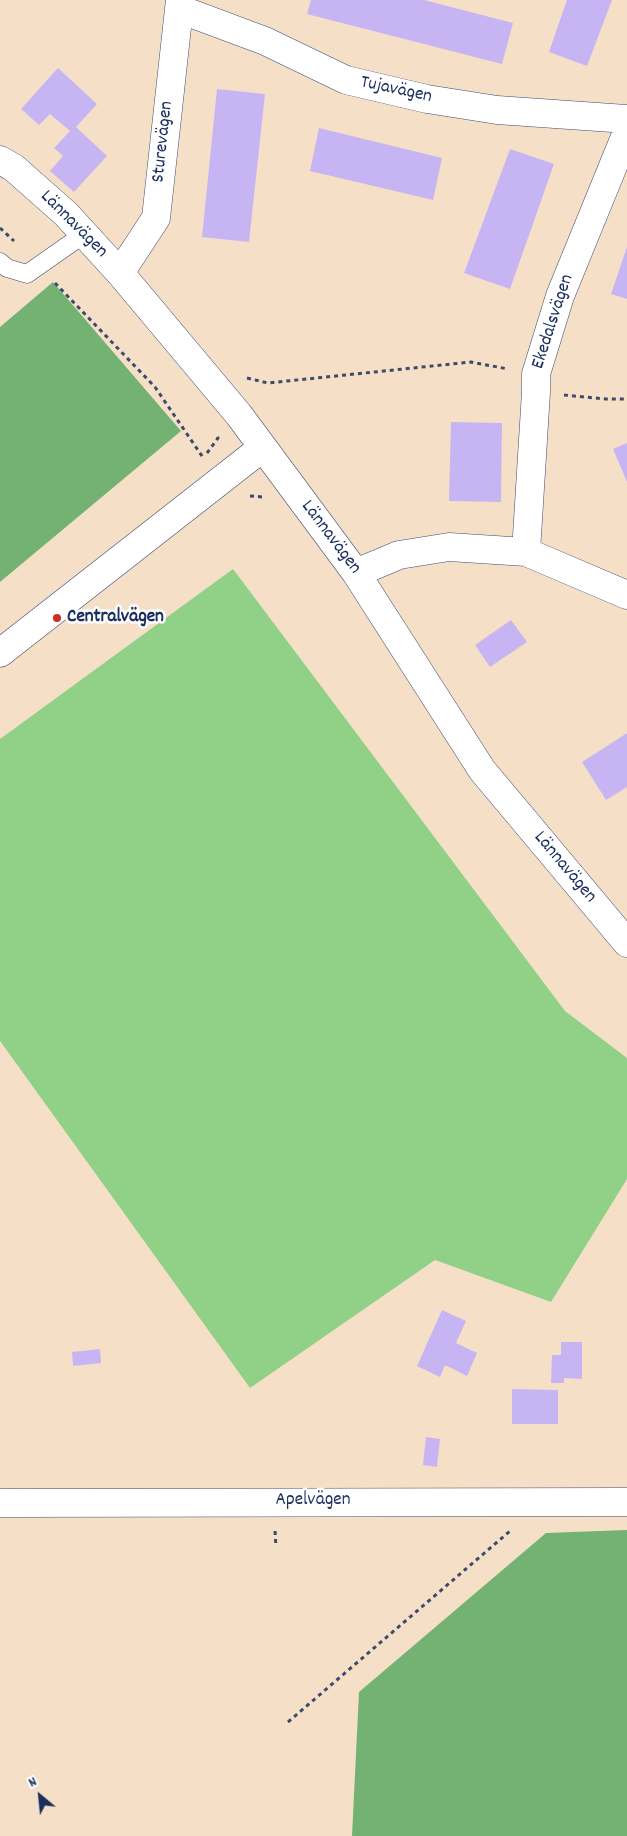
<!DOCTYPE html>
<meta charset="utf-8">
<style>
body{margin:0}
#map{position:relative;width:627px;height:1836px;overflow:hidden;background:#f5e0c7;font-family:Dekko,sans-serif}
canvas{display:block}
.north{position:absolute;left:15px;top:1771px;width:50px;height:50px;-webkit-text-stroke:4px #fff;paint-order:stroke;rotate:332deg;font-size:14px;font-weight:700;line-height:20px;text-align:center;color:#1b2f5e}
.north::after{content:'';display:block;margin:auto;width:18px;height:22px;background:#1b2f5e;clip-path:polygon(50% 0,100% 100%,50% 72%,0 100%)}
</style>
<div id="map">
<canvas width="627" height="1836"></canvas>
<div class="north">N</div>
</div>
<script>
const context = document.querySelector('canvas').getContext('2d');
context.lineJoin = 'round';
function paint(path, color) {
  context.fillStyle = color;
  context.fill(path, 'evenodd');
}
function shape(rows) {
  const path = new Path2D();
  for (const r of rows) {
    path.moveTo(r[0], r[1]);
    for (let i = 2; i < r.length; i += 2) path.lineTo(r[i], r[i + 1]);
  }
  return path;
}
function stroke(path, color, width, dash) {
  context.strokeStyle = color;
  context.lineWidth = width;
  context.lineCap = dash ? 'butt' : 'round';
  context.setLineDash(dash || []);
  context.stroke(path);
}
function drawText(font, color, halo, rows, align = 'center') {
  context.font = font + ' Dekko,sans-serif';
  context.lineWidth = 5;
  context.setLineDash([]);
  context.textBaseline = 'middle';
  context.strokeStyle = halo;
  context.fillStyle = color;
  for (const [text, x, y, turn = 0] of rows) {
    context.save();
    context.translate(x, y);
    context.rotate((+turn || 0) * Math.PI / 180);
    context.textAlign = isNaN(turn) ? turn : align;
    if (halo) context.strokeText(text, 0, 0);
    context.fillText(text, 0, 0);
    context.restore();
  }
}
paint(shape([
 [233,569,565,1011,627,1058,627,1179,551,1302,435,1260,250,1388,0,1041,0,739]
]), '#90d087');
paint(shape([
 [53,282,181,431,0,582,0,327],
 [627,1530,627,1836,352,1836,359,1692,546,1533]
]), '#74b274');
paint(shape([
 [311,0,424,0,513,23,502,64,307,14],
 [567,0,612,0,587,66,549,52],
 [58,68,97,104,76,127,107,156,74,192,50,171,63,156,54,148,70,131,50,114,39,125,21,109],
 [217,89,265,94,249,242,202,237],
 [319,128,442,158,433,200,310,171],
 [510,149,554,164,510,289,464,273],
 [627,247,627,299,611,294],
 [451,422,502,423,501,502,449,501],
 [627,443,627,482,613,449],
 [511,620,527,642,490,667,475,645],
 [627,733,627,787,606,800,582,762],
 [442,1310,466,1321,456,1343,477,1353,467,1376,445,1365,440,1377,417,1366],
 [561,1342,582,1342,582,1379,564,1378,564,1383,551,1383,552,1355,561,1355],
 [100,1349,101,1363,73,1366,72,1352],
 [512,1389,558,1390,558,1424,512,1424],
 [426,1437,440,1439,437,1467,423,1465]
]), '#c7b5f3');
const lane = shape([
 [0,262,7,268,27,274,84,234]
]);
const street = shape([
 [179,9,265,41,346,80,427,99,497,110,627,119],
 [0,160,14,168,66,214,120,273,239,415,356,573,482,770,627,943],
 [120,273,156,218,180,0],
 [526,552,536,392,536,374,560,296,627,132],
 [356,573,399,555,449,547,526,552,627,595],
 [0,653,262,448],
 [0,1503,627,1502]
]);
stroke(lane, '#3c4a6e', 19);
stroke(street, '#3c4a6e', 29);
stroke(shape([
 [0,228,14,241],
 [55,283,155,387,204,459],
 [247,378,268,383,471,362,508,369],
 [564,395,606,399,627,399],
 [207,453,218,438,217,435],
 [250,496,263,497],
 [275,1531,276,1547],
 [288,1722,510,1531]
]), '#3c4a6e', 3, [4, 4]);
stroke(lane, '#fff', 18);
stroke(street, '#fff', 28);
for (const [x, y, r, color] of [
 [57,618,5,"#c8321e"]
]) {
  const dot = new Path2D();
  dot.arc(x, y, r, 0, 2 * Math.PI);
  context.fillStyle = color;
  context.fill(dot);
  stroke(dot, '#fff', 2);
}
drawText('19px', '#1b2f5e', '#fff', [
 ["Tujavägen",396,91,12],
 ["Sturevägen",164,142,-84],
 ["Lännavägen",73,225,45],
 ["Ekedalsvägen",554,322,-72],
 ["Lännavägen",330,538,53],
 ["Lännavägen",564,868,50],
 ["Apelvägen",313,1501]
]);
drawText('bold 19px', '#1b2f5e', '#fff', [
 ["Centralvägen",67,618]
], 'left');
</script>
